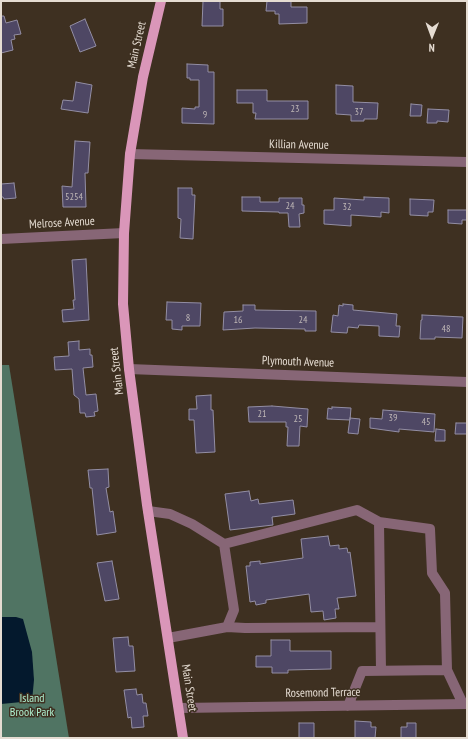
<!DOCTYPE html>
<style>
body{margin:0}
#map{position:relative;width:468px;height:739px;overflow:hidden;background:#3e3021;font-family:"PT Sans Narrow",sans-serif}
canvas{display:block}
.frame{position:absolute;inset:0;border:2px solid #e5dcd2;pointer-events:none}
.north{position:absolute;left:412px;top:16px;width:40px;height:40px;-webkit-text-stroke:3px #3e3021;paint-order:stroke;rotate:181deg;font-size:11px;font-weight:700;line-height:16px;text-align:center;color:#e5dcd2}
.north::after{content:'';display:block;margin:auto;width:14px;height:18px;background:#e5dcd2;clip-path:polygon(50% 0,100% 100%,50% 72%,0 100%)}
</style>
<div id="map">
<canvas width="468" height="739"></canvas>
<div class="frame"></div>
<div class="north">N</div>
</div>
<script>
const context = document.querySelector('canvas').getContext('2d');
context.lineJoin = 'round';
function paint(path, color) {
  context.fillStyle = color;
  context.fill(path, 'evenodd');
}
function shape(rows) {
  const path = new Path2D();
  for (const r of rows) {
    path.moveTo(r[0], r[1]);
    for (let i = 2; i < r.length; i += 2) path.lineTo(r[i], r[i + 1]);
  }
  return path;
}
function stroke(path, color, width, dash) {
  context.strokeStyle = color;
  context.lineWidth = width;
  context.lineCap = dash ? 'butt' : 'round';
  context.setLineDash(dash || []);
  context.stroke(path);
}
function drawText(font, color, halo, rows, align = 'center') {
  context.font = font + ' "PT Sans Narrow",sans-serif';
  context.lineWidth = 3;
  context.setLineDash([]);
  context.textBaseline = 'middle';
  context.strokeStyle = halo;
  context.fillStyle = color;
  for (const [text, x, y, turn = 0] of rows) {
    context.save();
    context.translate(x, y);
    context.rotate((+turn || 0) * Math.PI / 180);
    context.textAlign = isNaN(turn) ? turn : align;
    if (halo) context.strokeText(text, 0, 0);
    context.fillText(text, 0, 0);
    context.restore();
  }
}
paint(shape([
 [1,365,9,365,69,738,1,738]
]), '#507463');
paint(shape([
 [1,617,16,617,23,619,32,652,34,680,32,701,1,704]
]), '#04192d');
const building = shape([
 [203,1,220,1,220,9,223,9,223,26,202,26,203,1],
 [267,1,291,1,291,7,307,7,307,23,279,24,279,14,275,14,275,11,266,11,267,1],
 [1,16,4,16,6,23,17,20,21,34,14,35,15,39,11,40,13,50,1,53,1,16],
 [85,19,96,46,80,52,70,26,85,19],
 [187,64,208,65,208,72,214,72,214,124,182,123,182,108,195,109,195,107,199,107,199,80,190,80,190,78,187,78,187,64],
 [76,82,92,85,88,113,61,109,63,100,73,101,76,82],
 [336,85,353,86,353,102,378,103,377,119,364,119,364,121,351,121,351,115,336,114,336,85],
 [237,90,267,90,267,101,308,101,308,119,255,119,256,113,253,113,253,103,237,103,237,90],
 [411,104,422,105,421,116,410,116,411,104],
 [428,109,449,110,448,122,437,121,437,123,427,123,428,109],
 [75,141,90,142,88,173,85,173,86,207,63,207,62,186,72,187,75,141],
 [14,183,16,198,4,199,3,197,1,197,1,184,14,183],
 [178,188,192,188,192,195,195,195,193,239,180,238,181,219,178,218,178,188],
 [242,197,260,197,260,202,279,202,279,198,302,198,302,205,304,205,304,213,299,214,300,227,289,227,288,213,279,213,279,212,242,211,242,197],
 [364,197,389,198,389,213,381,212,381,217,351,215,351,226,324,224,324,210,334,210,334,198,364,200,364,197],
 [410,199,434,200,433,212,428,212,428,216,410,215,410,199],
 [448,210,467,210,467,220,462,220,462,224,448,223,448,210],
 [86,259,89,320,63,322,62,310,74,309,73,300,75,300,72,260,86,259],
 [167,302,201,303,200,326,182,326,182,330,172,329,172,320,166,320,167,302],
 [343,304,353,305,353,310,397,314,396,326,400,326,399,337,379,336,379,326,359,325,358,328,348,327,347,333,331,332,333,315,338,316,339,305,343,306,343,304],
 [243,305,255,305,255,310,316,311,316,331,305,331,305,329,255,328,223,330,224,312,243,311,243,305],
 [422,315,463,317,462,338,435,337,435,339,420,339,421,320,422,320,422,315],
 [79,341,79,350,90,349,90,355,92,355,93,367,83,368,86,395,96,394,98,411,94,412,95,416,86,417,85,413,80,413,79,399,74,395,72,369,55,370,54,357,69,356,68,342,79,341],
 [211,395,211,410,213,410,215,452,196,453,194,420,189,420,189,409,197,409,196,396,211,395],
 [272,406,308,409,307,427,300,426,299,446,287,446,288,427,286,427,286,422,249,422,248,407,272,406],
 [332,407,351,408,350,420,327,419,328,408,332,409,332,407],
 [383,410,435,414,434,432,399,429,399,432,370,428,370,418,382,419,383,410],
 [350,418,360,419,358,434,348,433,350,418],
 [456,423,467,423,467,434,455,434,456,423],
 [436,429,445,430,445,441,435,441,436,429],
 [108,469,109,487,106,488,110,512,113,511,116,532,97,535,92,488,90,488,88,470,108,469],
 [249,491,251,501,258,499,259,504,293,500,295,514,272,517,273,525,230,530,225,494,249,491],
 [328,536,330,546,339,545,339,549,347,548,348,553,350,552,356,596,337,598,339,609,335,609,336,618,324,620,323,611,311,612,309,594,266,600,266,603,256,605,255,601,250,602,246,566,250,566,250,562,260,561,260,564,303,558,301,539,328,536],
 [112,561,119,599,105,601,97,563,112,561],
 [128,637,129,646,133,646,135,671,116,672,113,638,128,637],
 [271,640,290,640,290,651,331,651,331,669,288,670,288,673,272,673,272,667,256,667,256,656,271,656,271,640],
 [136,689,137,695,142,694,143,703,146,703,148,716,143,716,144,727,132,728,131,717,128,718,124,690,136,689],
 [355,721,371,722,371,727,376,727,375,738,355,738,355,721],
 [299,723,314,723,314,738,299,738,299,723],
 [407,723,416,723,416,738,401,738,401,727,407,727,407,723]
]);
paint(building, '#4e4764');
stroke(building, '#938ea4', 1);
stroke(shape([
 [130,154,467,162],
 [1,239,124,233],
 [129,369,467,382],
 [148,511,170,514,192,524,224,544,357,510,379,522,430,529,432,573,445,593,447,670,463,704],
 [379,522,381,671],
 [227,627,245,628,380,627],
 [168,638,227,627,234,610,224,544],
 [348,706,362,671,447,670],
 [179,708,467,704]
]), '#876676', 10);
stroke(shape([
 [161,1,143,77,130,154,124,233,123,304,129,369,147,505,183,738]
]), '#da96b9', 10);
drawText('10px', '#bfb7b6', null, [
 ["23",295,109],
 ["37",359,112],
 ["9",205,115],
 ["5254",74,197],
 ["24",290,206],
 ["32",347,207],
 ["8",188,318],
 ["16",238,320],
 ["24",303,320],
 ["48",446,329],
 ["21",262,414],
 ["39",393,418],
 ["25",298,419],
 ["45",426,422]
]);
drawText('12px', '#e5dcd2', '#3e3021', [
 ["Main Street",137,45,-77],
 ["Killian Avenue",299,145,1],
 ["Melrose Avenue",62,223,-3],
 ["Plymouth Avenue",298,362,2],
 ["Main Street",117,371,-97],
 ["Main Street",189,688,81],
 ["Rosemond Terrace",323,693,-1]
]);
drawText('12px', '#aeefcf', '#3e3021', [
 ["Island",32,699],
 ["Brook Park",32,713]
]);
</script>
